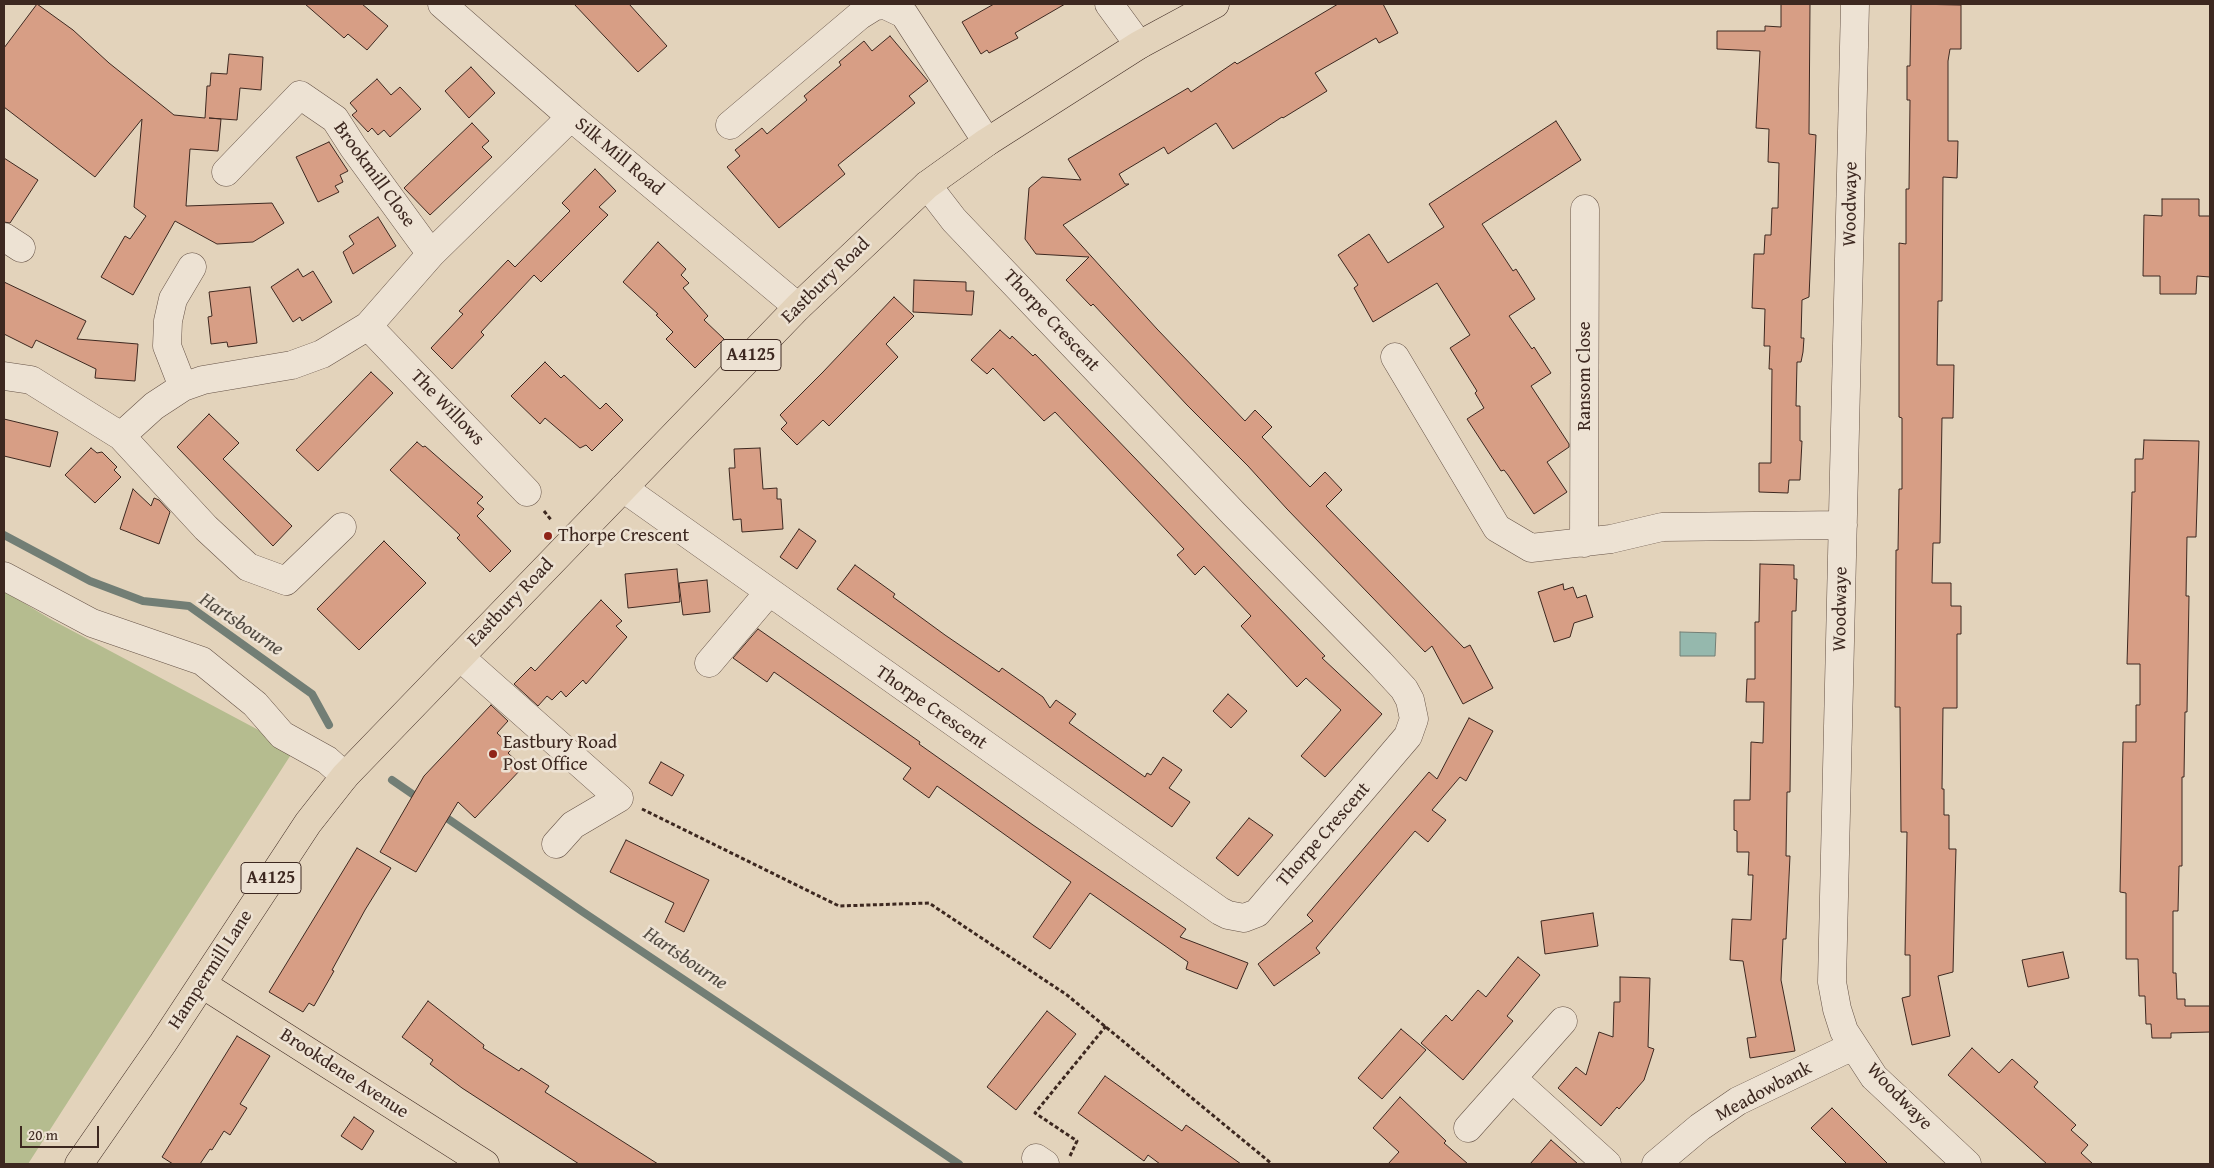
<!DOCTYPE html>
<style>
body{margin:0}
#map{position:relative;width:2214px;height:1168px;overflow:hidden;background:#e3d3bb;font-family:"Gentium Book Plus",serif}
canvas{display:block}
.frame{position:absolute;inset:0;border:5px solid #3d2820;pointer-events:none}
.scale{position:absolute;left:20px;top:1126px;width:79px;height:22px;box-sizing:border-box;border:2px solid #3d2820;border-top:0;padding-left:6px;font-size:15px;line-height:18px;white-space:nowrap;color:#3d2820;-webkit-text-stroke:4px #ede2d3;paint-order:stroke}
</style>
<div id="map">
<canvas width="2214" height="1168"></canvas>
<div class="frame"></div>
<div class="scale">20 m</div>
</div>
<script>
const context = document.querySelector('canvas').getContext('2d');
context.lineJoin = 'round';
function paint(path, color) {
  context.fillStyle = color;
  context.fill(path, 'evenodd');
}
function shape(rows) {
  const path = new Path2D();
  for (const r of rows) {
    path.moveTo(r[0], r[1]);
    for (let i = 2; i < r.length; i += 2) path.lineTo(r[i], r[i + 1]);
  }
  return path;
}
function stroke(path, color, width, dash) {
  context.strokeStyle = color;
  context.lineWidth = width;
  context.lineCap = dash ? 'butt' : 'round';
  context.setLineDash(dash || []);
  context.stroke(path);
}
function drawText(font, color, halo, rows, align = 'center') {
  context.font = font + ' "Gentium Book Plus",serif';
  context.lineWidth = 5;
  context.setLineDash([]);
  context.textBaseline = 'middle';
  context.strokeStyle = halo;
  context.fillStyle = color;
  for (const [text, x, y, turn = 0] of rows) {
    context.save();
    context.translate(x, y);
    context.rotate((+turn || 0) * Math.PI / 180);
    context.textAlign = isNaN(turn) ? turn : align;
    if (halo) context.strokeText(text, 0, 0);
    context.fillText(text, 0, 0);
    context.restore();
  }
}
paint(shape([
 [4,591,52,620,281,742,292,753,28,1164,4,1164]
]), '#b5bc8f');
const water = shape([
 [1680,632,1716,633,1715,656,1680,656,1680,632]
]);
paint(water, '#95b8ad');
stroke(water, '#727e75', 1);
stroke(shape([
 [4,535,90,581,143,601,189,606,312,694,329,725],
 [392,780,421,800],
 [441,814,583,912,959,1164]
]), '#727e75', 8);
const building = shape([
 [37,4,73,30,109,63,174,115,205,118,207,86,210,86,211,73,227,74,229,54,263,57,261,90,240,88,237,120,209,118,221,119,218,151,190,149,186,206,272,203,284,223,253,242,217,244,175,221,133,295,101,277,125,236,130,239,146,216,134,207,142,119,95,177,4,107,4,48,37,4],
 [305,4,362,4,388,26,367,50,348,34,344,38,305,4],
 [574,4,629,4,667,46,638,72,574,4],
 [994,4,1065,4,1015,33,1018,38,989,53,987,50,981,54,962,22,994,4],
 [1338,4,1383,4,1398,33,1379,43,1376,38,1315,73,1327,91,1283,118,1282,117,1233,149,1216,123,1168,154,1164,147,1119,174,1125,184,1129,184,1063,225,1157,329,1245,421,1255,410,1272,427,1262,437,1310,487,1325,472,1342,490,1326,506,1464,648,1470,645,1493,688,1463,704,1432,646,1425,652,1287,509,1248,466,1187,405,1093,304,1091,306,1066,280,1089,257,1036,254,1025,239,1029,188,1042,177,1081,180,1068,159,1188,88,1191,92,1235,62,1237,64,1338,4],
 [1781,4,1810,4,1809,134,1816,135,1809,297,1802,300,1801,338,1804,338,1803,352,1801,362,1797,362,1796,406,1800,406,1800,441,1802,441,1800,480,1789,480,1788,493,1759,492,1759,463,1771,463,1772,369,1769,369,1770,346,1764,346,1765,309,1752,308,1754,254,1764,254,1765,235,1771,235,1772,208,1778,208,1779,163,1768,162,1769,129,1756,128,1760,51,1717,49,1717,31,1765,31,1765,26,1781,27,1781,4],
 [1911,4,1961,5,1961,49,1950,49,1948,61,1948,141,1958,141,1957,178,1943,177,1942,301,1938,301,1937,365,1954,365,1953,418,1942,418,1940,543,1933,543,1932,583,1951,583,1951,606,1961,606,1961,634,1957,634,1957,708,1943,708,1942,789,1944,789,1944,815,1949,815,1949,849,1956,849,1955,884,1953,972,1938,976,1950,1036,1912,1045,1902,998,1910,996,1910,955,1905,955,1907,832,1901,832,1900,707,1895,707,1896,550,1898,550,1899,489,1902,489,1902,418,1899,417,1899,243,1906,244,1906,189,1909,189,1910,100,1907,100,1907,66,1910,66,1911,4],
 [890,36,928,81,909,96,915,103,838,165,845,174,779,228,727,167,740,156,735,150,762,128,767,134,807,100,804,96,841,65,839,62,864,41,872,51,890,36],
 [471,67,495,93,469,118,445,91,471,67],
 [377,79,391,95,400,87,421,109,390,137,384,130,378,135,372,128,368,132,352,115,357,111,350,103,377,79],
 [1556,121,1581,160,1482,224,1513,271,1516,269,1535,299,1509,316,1532,349,1534,347,1551,373,1531,386,1569,444,1569,447,1547,462,1567,492,1534,514,1508,475,1504,470,1501,471,1467,419,1484,408,1475,393,1477,391,1450,348,1470,335,1437,283,1373,322,1354,288,1358,285,1338,255,1369,234,1388,263,1444,227,1429,204,1556,121],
 [472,123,489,141,482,147,492,157,430,215,404,188,472,123],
 [329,142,348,171,340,175,343,182,335,186,339,192,318,202,296,157,329,142],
 [4,158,38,180,10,223,4,222,4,158],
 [595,169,616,191,599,207,608,215,541,282,534,275,481,332,484,335,452,369,431,348,463,314,459,311,508,260,515,267,570,211,562,203,595,169],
 [2162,199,2199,199,2199,216,2210,216,2210,277,2197,276,2196,294,2160,294,2160,276,2143,276,2144,215,2162,216,2162,199],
 [378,217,396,246,353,274,343,252,354,244,349,236,378,217],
 [658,242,686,269,681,275,689,283,683,288,708,316,704,320,724,339,695,368,666,339,673,332,656,315,658,314,623,282,658,242],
 [298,269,303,277,313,271,332,302,302,321,300,317,293,322,271,287,298,269],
 [914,280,966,282,966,291,974,291,972,315,913,312,914,280],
 [4,282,86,321,77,339,138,344,135,381,95,378,96,369,36,340,32,348,4,334,4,282],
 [250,287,257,343,228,347,227,342,211,344,208,317,212,316,209,292,250,287],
 [894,297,914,316,886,344,898,357,829,426,823,420,797,445,781,429,787,423,780,415,823,372,894,297],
 [1000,330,1010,339,1012,336,1033,356,1035,354,1325,656,1322,658,1382,714,1325,777,1301,756,1341,710,1306,678,1297,687,1241,626,1251,616,1204,566,1195,575,1177,555,1184,549,1055,412,1044,421,993,368,987,374,971,360,1000,330],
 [545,362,561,378,564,375,600,409,606,403,623,420,592,451,586,445,580,448,545,418,540,424,511,396,545,362],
 [371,372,393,393,318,471,296,450,371,372],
 [209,414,239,443,223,459,292,526,273,546,177,447,209,414],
 [4,419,58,432,50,467,4,456,4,419],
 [2144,440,2199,441,2196,537,2187,537,2186,596,2189,596,2187,712,2185,712,2184,777,2182,777,2182,866,2179,866,2178,911,2173,911,2173,973,2176,973,2177,999,2185,999,2185,1006,2210,1006,2210,1032,2171,1033,2171,1038,2152,1038,2151,1024,2146,1024,2145,996,2139,996,2138,959,2126,959,2126,893,2120,892,2123,742,2136,742,2136,705,2140,705,2140,664,2127,664,2132,492,2135,492,2135,459,2143,459,2144,440],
 [417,442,423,447,425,446,483,497,477,503,484,509,477,516,511,551,490,572,457,538,460,535,390,470,417,442],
 [91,448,97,453,102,452,117,467,114,470,121,477,95,503,65,475,91,448],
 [760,448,763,489,777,488,777,499,781,499,783,529,742,532,741,519,733,520,729,468,735,468,734,449,760,448],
 [133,489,151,506,154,498,159,500,170,512,159,544,120,529,133,489],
 [799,529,816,541,797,569,780,557,799,529],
 [384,541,426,583,359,650,317,609,384,541],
 [1760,564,1794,565,1794,579,1797,579,1796,611,1792,611,1790,792,1787,792,1786,856,1790,856,1786,939,1783,939,1781,980,1795,1051,1750,1058,1747,1038,1756,1037,1743,961,1730,960,1732,919,1751,920,1753,875,1748,875,1749,852,1737,852,1737,831,1734,830,1734,800,1750,800,1751,742,1763,743,1764,702,1746,702,1747,679,1755,679,1755,622,1759,622,1760,564],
 [855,565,895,594,893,597,945,635,999,672,1002,668,1043,697,1050,708,1056,700,1076,714,1069,723,1145,777,1147,773,1151,775,1163,757,1182,770,1169,788,1190,802,1172,827,837,589,855,565],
 [677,569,680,602,628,608,625,574,677,569],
 [707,580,710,612,683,615,679,583,707,580],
 [1563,584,1564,590,1573,587,1577,598,1586,595,1593,617,1574,623,1570,637,1554,642,1538,592,1563,584],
 [601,600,622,621,616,626,627,637,586,684,583,680,566,697,561,691,552,700,547,696,538,706,514,684,531,667,535,671,601,600],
 [758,629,920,742,919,744,1033,825,1186,929,1180,937,1248,963,1237,989,1186,969,1188,962,1090,893,1050,949,1033,937,1071,882,937,786,929,798,903,779,911,768,774,672,767,682,733,658,758,629],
 [1228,694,1247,711,1231,728,1213,711,1228,694],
 [491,705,508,721,497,733,513,748,508,753,523,767,475,818,458,802,416,872,380,852,424,776,491,705],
 [1469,718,1493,731,1466,781,1460,777,1432,810,1446,820,1428,842,1415,831,1316,948,1320,953,1274,986,1258,964,1313,921,1307,915,1429,772,1437,779,1469,718],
 [661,762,684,775,672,796,649,783,661,762],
 [1249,818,1273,835,1238,876,1216,858,1249,818],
 [626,840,709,880,684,932,665,922,674,903,610,872,626,840],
 [357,848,391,868,365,910,332,970,334,971,314,1006,309,1003,303,1012,269,992,357,848],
 [1593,913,1598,946,1545,954,1541,921,1593,913],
 [2063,952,2069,978,2028,987,2022,960,2063,952],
 [1518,957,1540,975,1507,1016,1513,1021,1463,1080,1421,1043,1446,1015,1452,1021,1478,990,1486,997,1518,957],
 [1620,977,1650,978,1648,1047,1654,1049,1644,1080,1619,1109,1617,1107,1601,1126,1558,1088,1576,1067,1586,1075,1599,1032,1613,1037,1614,1002,1620,1002,1620,977],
 [428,1001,484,1045,483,1048,519,1071,521,1068,549,1086,545,1092,658,1164,579,1164,462,1088,430,1064,433,1060,402,1037,428,1001],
 [1047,1011,1076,1034,1016,1110,987,1087,1047,1011],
 [1401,1029,1426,1050,1382,1099,1358,1078,1401,1029],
 [237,1036,270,1056,240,1104,247,1108,230,1135,224,1131,212,1150,210,1149,200,1164,173,1164,162,1157,237,1036],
 [1972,1048,1999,1073,2012,1059,2038,1082,2034,1087,2076,1125,2071,1130,2088,1145,2081,1153,2093,1164,2047,1164,1948,1075,1972,1048],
 [1105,1076,1182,1131,1186,1125,1241,1164,1160,1164,1148,1155,1144,1161,1078,1113,1105,1076],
 [1400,1097,1446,1141,1444,1143,1468,1164,1388,1164,1399,1152,1373,1128,1400,1097],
 [1832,1108,1888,1164,1847,1164,1811,1128,1832,1108],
 [354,1117,374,1131,362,1150,341,1136,354,1117],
 [1551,1140,1578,1164,1530,1164,1551,1140]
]);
paint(building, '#d79e85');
stroke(building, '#3d2820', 1);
const minor = shape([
 [442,4,571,117,798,307],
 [1109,4,1139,45],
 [1855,4,1832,982,1837,1009,1844,1031,1874,1077,1967,1164],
 [730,125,859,16,875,6,885,5,904,14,987,142],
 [226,172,300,95,335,119,353,147,431,254],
 [4,237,21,248],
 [368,326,527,492],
 [1395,357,1497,528,1531,548,1611,539,1662,527,1843,525],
 [4,376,31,380,121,436,206,528,248,567,286,581,342,527],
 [183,387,167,346,168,321,173,299,192,267],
 [121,436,154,406,183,387,203,380,292,365,322,354,368,326,431,254,571,117],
 [623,488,1220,911,1228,915,1244,918,1257,913,1408,736,1414,719,1410,700,1404,689,1380,663,1233,513,954,220,927,185],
 [1584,543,1585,209],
 [4,576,92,623,202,661,255,704,282,735,327,760,345,776],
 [460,657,619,798,573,825,556,844],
 [709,663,769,592],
 [1513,1079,1607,1164],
 [1468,1128,1563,1021],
 [1036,1158,1045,1164],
 [1656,1164,1700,1127,1738,1101,1853,1046]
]);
const major = shape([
 [202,984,485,1164],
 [79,1164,163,1043,308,823,345,776,798,307,927,185,987,142,1139,45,1215,4]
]);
stroke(minor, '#665347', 29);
stroke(major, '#3d2820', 29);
stroke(shape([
 [544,511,552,521],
 [642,809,839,906,929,903,1067,995,1272,1164],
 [1070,1156,1077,1141,1035,1113,1106,1026]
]), '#3d2820', 3, [4, 2.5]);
stroke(minor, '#ede2d3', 28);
stroke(major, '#e3d3bb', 28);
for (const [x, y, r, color] of [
 [548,536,5,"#8f2418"],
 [493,754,5,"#8f2418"]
]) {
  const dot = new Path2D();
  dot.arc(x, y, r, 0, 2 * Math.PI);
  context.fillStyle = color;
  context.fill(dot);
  stroke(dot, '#ede2d3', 2);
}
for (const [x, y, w] of [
 [751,355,60],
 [271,878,60]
]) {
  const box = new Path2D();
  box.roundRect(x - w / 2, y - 15.5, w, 31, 4);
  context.fillStyle = '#ede2d3';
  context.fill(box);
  stroke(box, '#3d2820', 1);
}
drawText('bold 18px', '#3d2820', null, [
 ["A4125",751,355],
 ["A4125",271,878]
]);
drawText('19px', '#3d2820', '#ede2d3', [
 ["Silk Mill Road",619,157,40],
 ["Brookmill Close",374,175,54],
 ["Woodwaye",1851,204,-89],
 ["Eastbury Road",826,281,-44],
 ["Thorpe Crescent",1051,321,47],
 ["Ransom Close",1585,376,-90],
 ["The Willows",447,408,46],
 ["Eastbury Road",511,603,-46],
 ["Woodwaye",1841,609,-89],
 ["Thorpe Crescent",931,708,35],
 ["Thorpe Crescent",1324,835,-49],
 ["Hampermill Lane",211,970,-57],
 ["Brookdene Avenue",344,1074,33],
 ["Meadowbank",1764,1092,-28],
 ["Woodwaye",1899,1097,46]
]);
drawText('19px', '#3d2820', '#ede2d3', [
 ["Thorpe Crescent",558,536],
 ["Eastbury Road",503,743],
 ["Post Office",503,765]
], 'left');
drawText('italic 20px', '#534c43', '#ede2d3', [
 ["Hartsbourne",241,625,34],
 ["Hartsbourne",685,959,34]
]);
</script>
